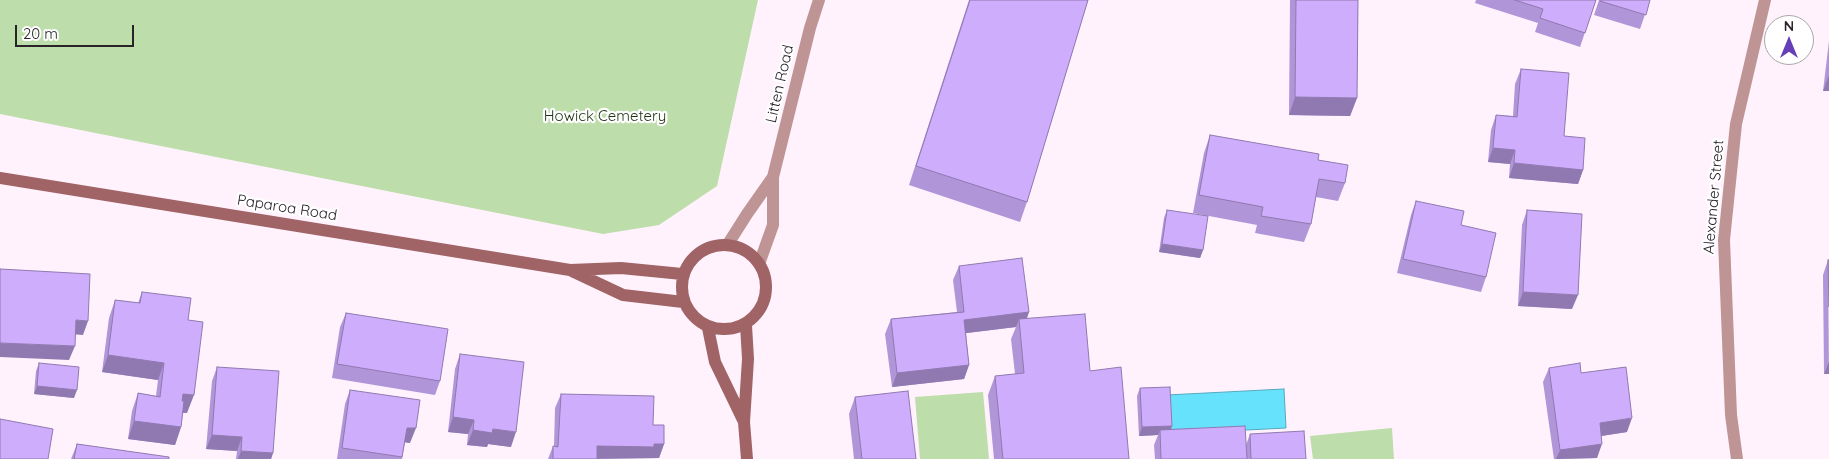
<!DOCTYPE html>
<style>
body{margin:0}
#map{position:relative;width:1829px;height:459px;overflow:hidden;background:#fff2fd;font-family:Quicksand,sans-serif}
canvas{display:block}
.north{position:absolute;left:1764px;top:15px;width:50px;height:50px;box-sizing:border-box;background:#fff;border:1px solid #a9a7a9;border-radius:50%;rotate:0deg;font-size:14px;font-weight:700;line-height:20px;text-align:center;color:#292329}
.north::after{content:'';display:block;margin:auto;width:18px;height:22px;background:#663fb8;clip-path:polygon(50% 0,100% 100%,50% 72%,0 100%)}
.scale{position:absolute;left:15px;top:25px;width:119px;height:22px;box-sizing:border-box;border:2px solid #292329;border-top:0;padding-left:6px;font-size:15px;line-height:18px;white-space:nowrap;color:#292329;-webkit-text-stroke:4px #fff;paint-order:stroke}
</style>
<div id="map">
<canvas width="1829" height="459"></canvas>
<div class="north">N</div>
<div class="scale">20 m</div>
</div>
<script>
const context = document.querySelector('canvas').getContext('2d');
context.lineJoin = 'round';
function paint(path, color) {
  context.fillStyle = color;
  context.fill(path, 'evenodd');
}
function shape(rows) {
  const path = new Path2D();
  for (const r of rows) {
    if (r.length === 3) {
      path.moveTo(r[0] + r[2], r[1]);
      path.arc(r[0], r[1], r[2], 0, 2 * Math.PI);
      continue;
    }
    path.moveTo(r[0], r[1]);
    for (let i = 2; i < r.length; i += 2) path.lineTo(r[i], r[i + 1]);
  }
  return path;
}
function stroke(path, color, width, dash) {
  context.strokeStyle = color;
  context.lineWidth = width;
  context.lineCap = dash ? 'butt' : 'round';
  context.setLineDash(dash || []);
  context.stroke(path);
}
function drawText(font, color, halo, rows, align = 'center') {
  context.font = font + ' Quicksand,sans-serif';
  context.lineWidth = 4.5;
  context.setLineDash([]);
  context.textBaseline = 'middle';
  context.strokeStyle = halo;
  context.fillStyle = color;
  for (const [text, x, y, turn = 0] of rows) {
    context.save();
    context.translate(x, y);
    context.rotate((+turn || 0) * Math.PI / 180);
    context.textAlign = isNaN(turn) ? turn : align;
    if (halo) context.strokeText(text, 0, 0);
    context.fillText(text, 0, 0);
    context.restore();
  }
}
paint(shape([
 [0,0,758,0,717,186,659,225,603,234,0,114],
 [983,392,989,459,920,459,915,397],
 [1392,428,1394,459,1313,459,1310,436]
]), '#bdddaa');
const water = shape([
 [1284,389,1286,428,1169,434,1167,395,1284,389]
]);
paint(water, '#67e2fd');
stroke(water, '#54a9bd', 1);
stroke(shape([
 [1737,459,1731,415,1724,240,1736,124,1765,0]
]), '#bf9494', 12);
stroke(shape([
 [728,244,747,214,773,177],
 [759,264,773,225,773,177,810,28,819,0]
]), '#bf9494', 12);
stroke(shape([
 [0,178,570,270,621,268,682,274],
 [724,287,42],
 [572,271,623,295,683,302],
 [746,325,748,359,744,422,747,459],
 [708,328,715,362,743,420]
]), '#a06466', 12);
paint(shape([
 [969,0,1088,0,1027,202,1020,222,909,185],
 [1290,0,1358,0,1357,98,1350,116,1289,115],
 [1476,0,1596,0,1580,47,1535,32,1538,23,1475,3],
 [1599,0,1650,0,1640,29,1594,15],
 [1829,41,1829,91,1823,91],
 [1521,69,1564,136,1583,170,1578,184,1509,178,1510,164,1488,162,1491,130,1496,115,1513,116,1515,84],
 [1210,135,1318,160,1345,183,1338,201,1316,197,1311,224,1304,242,1255,233,1257,225,1193,213,1204,153],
 [1416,201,1461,225,1486,277,1481,292,1397,273,1411,215],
 [1167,210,1203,250,1200,258,1159,252,1164,218],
 [1527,210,1572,309,1518,306,1522,225],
 [1828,260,1829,374,1824,374,1823,275],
 [959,266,1029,312,1026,319,1090,371,1129,459,994,459,988,395,995,376,1015,374,1011,339,1016,327,966,333,969,365,964,379,892,387,885,334,891,319,957,312,953,280],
 [142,292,188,320,187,413,183,413,181,427,175,445,128,439,132,411,138,393,156,396,158,380,102,372,109,318,115,300,138,303],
 [346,313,440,381,435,395,332,378,340,327],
 [460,354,511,447,488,444,487,447,467,445,468,434,448,432,455,369],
 [39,363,74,398,34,394,36,371],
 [217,367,273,453,271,459,236,459,237,451,206,449,212,381],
 [1549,368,1581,373,1627,432,1601,436,1597,458,1554,459,1543,382],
 [1140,388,1172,426,1171,430,1246,445,1250,434,1306,459,1155,459,1154,445,1158,435,1139,436,1137,396],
 [350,390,410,443,405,442,402,459,337,459,345,404],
 [561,394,653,425,664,444,659,458,548,459,553,446,554,446,555,408],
 [855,397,916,459,854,459,849,414],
 [77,444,169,459,71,459]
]), '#b195d9');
paint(shape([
 [1829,75,1829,91,1823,91],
 [1295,97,1357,98,1350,116,1289,115],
 [1493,148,1515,150,1510,164,1488,162],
 [1514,163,1583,170,1578,184,1509,178],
 [1162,244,1203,250,1200,258,1159,252],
 [1523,292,1578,295,1572,309,1518,306],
 [1029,312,1024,327,1019,319,1016,327,959,334,964,320],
 [76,320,88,321,83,335,70,334],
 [0,343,75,346,69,360,0,357],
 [108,355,164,363,158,380,102,372],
 [1829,362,1829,374,1824,374],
 [969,365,964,379,892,387,897,373],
 [37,386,77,390,74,398,34,394],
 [183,394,194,395,187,413,176,412],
 [453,417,474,420,468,434,448,432],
 [1632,418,1627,432,1595,437,1600,423],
 [134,421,181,427,175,445,128,439],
 [1172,426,1169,434,1160,430,1158,435,1139,436,1142,427],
 [407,428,416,428,410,443,402,442],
 [493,429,516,432,511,447,488,444,487,447,467,445,473,430],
 [212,435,242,437,237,451,206,449],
 [654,444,664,444,659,458,592,459,597,446],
 [1602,444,1597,458,1556,459,1560,450],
 [241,451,273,453,271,459,238,459]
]), '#9079b0');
const building = shape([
 [970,0,1088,0,1027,202,916,166,970,0],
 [1296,0,1358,0,1357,98,1295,97,1296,0],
 [1515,0,1596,0,1585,33,1540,18,1543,9,1515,0],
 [1600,0,1650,0,1646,15,1600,1,1600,0],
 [1521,69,1569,73,1564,136,1585,138,1583,170,1514,163,1515,150,1493,148,1496,115,1517,117,1521,69],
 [1210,135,1319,154,1318,160,1348,165,1345,183,1319,179,1311,224,1261,216,1263,207,1199,195,1210,135],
 [1416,201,1464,211,1461,225,1496,233,1486,277,1403,259,1416,201],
 [1167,210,1208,216,1203,250,1162,244,1167,210],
 [1527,210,1582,214,1578,295,1523,292,1527,210],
 [1022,258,1029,312,964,320,969,365,897,373,891,319,964,312,959,266,1022,258],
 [1828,260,1829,260,1829,307,1828,260],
 [0,269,90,274,88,321,76,320,75,346,0,343,0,269],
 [142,292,191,298,188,320,203,322,194,395,183,394,182,401,184,401,181,427,134,421,138,393,160,397,164,363,108,355,115,300,140,303,142,292],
 [346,313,448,329,440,381,337,364,346,313],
 [1085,314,1090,371,1121,367,1129,459,1003,459,995,376,1024,373,1019,319,1085,314],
 [460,354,524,362,516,432,493,429,492,433,473,430,474,420,453,417,460,354],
 [39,363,79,367,77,390,37,386,39,363],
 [1580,363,1581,373,1626,367,1632,418,1600,423,1602,444,1560,450,1549,368,1580,363],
 [217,367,279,371,273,453,241,451,242,437,212,435,217,367],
 [1170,387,1172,426,1142,427,1140,388,1170,387],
 [350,390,420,400,416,428,407,428,402,457,342,448,350,390],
 [908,391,916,459,862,459,855,397,908,391],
 [561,394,654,396,653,425,664,425,664,444,654,444,654,447,597,446,597,459,553,459,553,446,558,447,561,394],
 [0,419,53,429,48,459,0,459,0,419],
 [1245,426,1247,459,1161,459,1160,430,1245,426],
 [1304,431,1306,459,1251,459,1250,434,1304,431],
 [77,444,169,457,169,459,74,459,77,444]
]);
paint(building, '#ceadfc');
stroke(building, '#9079b0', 1);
drawText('15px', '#292329', '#fff', [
 ["Litten Road",780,84,-77],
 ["Alexander Street",1714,197,-85],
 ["Paparoa Road",287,208,9]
]);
drawText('15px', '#1e3111', '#fff', [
 ["Howick Cemetery",605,116]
]);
</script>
